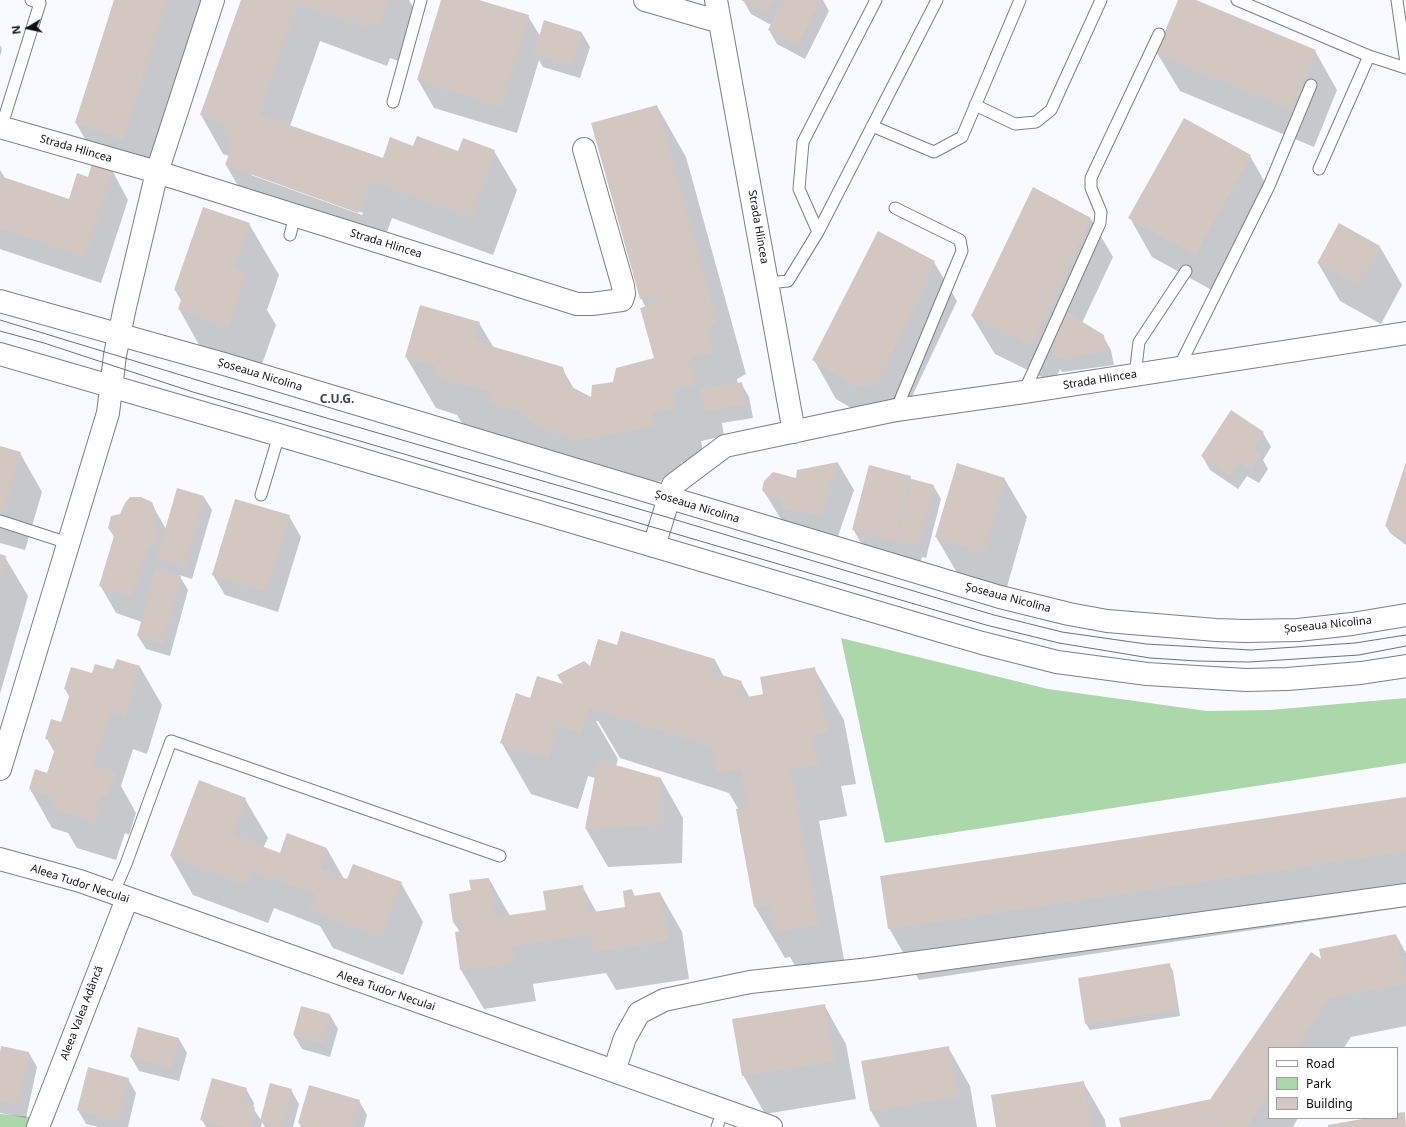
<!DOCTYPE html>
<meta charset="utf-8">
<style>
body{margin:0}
#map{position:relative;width:1406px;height:1127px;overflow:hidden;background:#f9faff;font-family:"Noto Sans",sans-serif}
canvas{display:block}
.legend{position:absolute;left:1268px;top:1047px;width:130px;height:72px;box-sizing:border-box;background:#fff;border:1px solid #9f9fa1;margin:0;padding:5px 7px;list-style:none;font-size:12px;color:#0f1014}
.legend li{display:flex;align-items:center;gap:8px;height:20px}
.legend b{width:20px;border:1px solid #9f9fa1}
.north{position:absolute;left:8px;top:8px;width:40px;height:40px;-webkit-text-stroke:3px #fff;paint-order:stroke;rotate:261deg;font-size:11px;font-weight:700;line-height:16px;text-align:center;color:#0f1014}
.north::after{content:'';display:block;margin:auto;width:14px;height:18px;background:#0f1014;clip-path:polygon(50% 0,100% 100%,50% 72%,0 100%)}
</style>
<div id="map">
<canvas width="1406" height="1127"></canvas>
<ul class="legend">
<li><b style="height:5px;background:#fff"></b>Road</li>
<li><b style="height:11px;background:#abd7aa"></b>Park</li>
<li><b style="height:11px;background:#d3c8c1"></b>Building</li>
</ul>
<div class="north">N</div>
</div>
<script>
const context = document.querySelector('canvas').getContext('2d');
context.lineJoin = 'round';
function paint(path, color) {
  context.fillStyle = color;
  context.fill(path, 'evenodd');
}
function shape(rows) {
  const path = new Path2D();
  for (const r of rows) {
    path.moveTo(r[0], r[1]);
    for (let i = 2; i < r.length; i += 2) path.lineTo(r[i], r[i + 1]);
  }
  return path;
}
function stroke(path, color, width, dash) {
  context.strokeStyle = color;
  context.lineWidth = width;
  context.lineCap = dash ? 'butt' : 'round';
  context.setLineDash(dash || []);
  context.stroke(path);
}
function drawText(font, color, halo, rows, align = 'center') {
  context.font = font + ' "Noto Sans",sans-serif';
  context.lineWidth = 3.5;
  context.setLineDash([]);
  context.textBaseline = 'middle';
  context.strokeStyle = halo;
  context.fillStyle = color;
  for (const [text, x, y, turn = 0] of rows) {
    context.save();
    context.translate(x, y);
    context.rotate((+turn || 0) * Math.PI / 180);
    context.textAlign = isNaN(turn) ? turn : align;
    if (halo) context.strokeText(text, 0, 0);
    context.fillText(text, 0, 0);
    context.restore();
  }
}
paint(shape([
 [841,638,1048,689,1207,711,1270,710,1406,698,1406,763,885,843],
 [0,1114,31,1117,28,1127,0,1127]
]), '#abd7aa');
paint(shape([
 [115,0,201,0,145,177,98,162,76,123],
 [243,0,409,0,417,14,401,62,390,58,387,66,320,41,290,126,384,160,414,147,459,153,494,151,517,190,493,255,392,218,380,251,248,203,226,165,229,156,223,154,201,115],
 [251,173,363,213,362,215,251,175],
 [443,0,476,0,528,16,540,36,582,33,590,47,580,78,543,67,539,60,517,133,434,108,418,80],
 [743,0,823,0,829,11,805,59,777,44,769,30,771,25,751,14],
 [1179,0,1193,0,1315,51,1337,90,1314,147,1180,91,1157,53],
 [0,45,2,49,0,56],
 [657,106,686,157,746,374,737,379,738,384,741,383,749,397,753,418,722,423,724,436,701,441,704,459,681,463,683,477,605,491,558,471,464,426,457,415,436,408,406,357,479,323,494,348,562,368,574,389,592,398,614,383,655,358,645,306,641,298],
 [1250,156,1272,195,1217,293,1152,257,1130,218],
 [93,166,113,172,128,200,101,283,0,249,0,170,5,178,69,200,88,178],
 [1091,219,1113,257,1082,323,1103,336,1111,350,1114,365,1062,372,1060,369,1054,383,995,354,972,316],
 [249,224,279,275,267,310,276,325,257,378,208,361,179,309,182,302,175,290],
 [1339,224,1380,247,1402,285,1381,324,1340,301,1318,263],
 [934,262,957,301,900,422,880,425,836,399,814,360],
 [1263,433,1271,447,1263,460,1268,469,1259,483,1247,476,1238,489,1210,470,1202,456],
 [0,447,20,453,42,492,25,550,0,543],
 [838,463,854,490,836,542,784,524,763,490,797,480,798,471],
 [1406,465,1406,545,1390,533,1386,526],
 [910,477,912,480,933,485,941,499,926,558,922,557,916,579,875,568,853,529],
 [1004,478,1027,517,1006,590,959,576,936,537],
 [204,497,212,510,192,579,179,575,188,590,170,656,146,649,138,636,142,622,116,613,100,585,114,537,109,528,121,514,151,503,166,529],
 [289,516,301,537,278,612,225,595,213,575],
 [0,555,5,557,28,596,0,694],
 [617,646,715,660,724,677,741,682,750,698,764,695,814,668,844,720,856,784,841,786,847,816,819,821,847,976,805,983,790,957,785,958,755,907,738,810,739,810,729,793,620,758,598,721,596,721,618,759,616,766,661,779,683,818,682,863,608,867,586,829,595,778,588,776,578,809,531,794,501,742,530,699,565,686],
 [140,667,162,705,147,754,133,749,121,786,136,813,129,835,125,833,116,860,77,848,68,833,52,828,30,789,48,774,55,753,47,739,62,723,70,698,65,689,93,674],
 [1406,798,1406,907,919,980,889,928],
 [245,799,268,838,263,848,280,855,288,835,327,849,344,879,401,883,423,922,403,975,333,948,320,926,274,908,268,923,193,895,171,856],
 [489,879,510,916,547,911,582,886,597,913,627,908,632,890,635,897,660,893,682,932,689,979,616,990,606,973,533,984,536,1001,484,1009,461,970,456,933,460,932,454,923,472,891],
 [1396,935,1406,953,1406,1026,1351,1037,1344,1048,1269,1048,1269,1118,1298,1118,1293,1127,1122,1127,1121,1119,1212,1100,1323,962],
 [1169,964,1173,971,1180,1016,1090,1030,1086,1024],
 [824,1005,846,1044,856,1099,765,1114,743,1075],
 [302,1007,330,1015,338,1029,330,1057,302,1049,294,1035],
 [179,1039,187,1053,179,1081,139,1071,131,1057],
 [948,1047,970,1086,977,1127,880,1127,871,1111,862,1062],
 [29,1053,37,1067,26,1118,0,1113,0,1057],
 [128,1079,136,1093,128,1127,98,1127,86,1124,78,1110],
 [1083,1082,1105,1120,1106,1127,997,1127],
 [246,1089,254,1103,253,1108,261,1120,291,1090,299,1104,293,1127,265,1127,262,1122,261,1127,206,1127,202,1120],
 [359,1101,367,1115,364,1127,301,1127,299,1123]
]), '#0003');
paint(shape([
 [114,0,167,0,123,139,75,123],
 [241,0,387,0,379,24,368,20,365,27,298,3,258,114,383,158,390,137,413,146,417,136,458,151,463,138,495,150,471,217,370,180,358,213,225,165,233,143,224,124,200,115],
 [441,0,479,0,529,15,501,106,417,80],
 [741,0,774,0,767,13],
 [783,0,820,0,797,45,768,30],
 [1178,0,1196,0,1316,50,1291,109,1156,53],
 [544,20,582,32,572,65,534,53],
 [657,105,717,322,708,327,713,353,690,357,695,385,672,389,675,408,652,412,654,426,575,440,527,420,527,413,488,401,491,392,433,375,436,366,405,357,420,305,480,322,474,341,563,367,568,385,591,397,592,385,613,382,616,368,654,358,640,308,657,303,655,295,640,299,591,123],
 [1184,118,1251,155,1195,255,1128,218],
 [92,164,113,171,85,256,0,228,0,176,69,199,77,173,88,177],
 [1033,187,1091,218,1031,345,971,316],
 [203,207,250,223,234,269,247,273,228,327,178,309,183,294,174,290],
 [1339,223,1380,246,1358,285,1317,263],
 [878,231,935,261,878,383,857,387,812,360],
 [1066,312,1104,335,1106,351,1054,359,1052,344],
 [742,382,745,404,705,411,701,389],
 [1231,410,1264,432,1253,449,1261,454,1251,470,1239,462,1230,476,1201,456],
 [0,446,21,452,3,512,0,511],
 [838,462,821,515,783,508,781,499,768,497,762,490,764,481,773,472,796,478,797,470],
 [1406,462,1406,536,1404,540,1385,526],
 [957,463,1005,478,984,552,935,537],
 [869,465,911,476,894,541,852,530],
 [912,479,934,485,918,545,896,539],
 [177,488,204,496,185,566,157,558],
 [130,497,141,497,152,502,155,510,153,522,159,532,156,543,148,546,132,597,99,586,114,536,108,528,111,516,120,514,125,503],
 [235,499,290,515,266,591,212,575],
 [0,554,6,556,0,576],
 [156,569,181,576,162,643,137,636],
 [621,631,715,659,711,672,742,681,737,699,763,694,760,677,815,667,827,732,812,735,818,765,790,769,818,924,775,932,769,905,754,907,736,809,748,807,741,769,717,773,712,746,589,707,581,733,558,725,548,758,500,743,516,693,530,698,537,676,563,684,557,675,584,661,590,666,598,639,617,645],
 [117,659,140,666,125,716,111,711,93,767,115,773,107,797,102,795,94,822,53,809,57,798,29,789,35,769,47,773,57,743,45,739,51,719,61,722,71,691,64,689,71,667,92,673,95,664,113,669],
 [598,760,661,778,660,824,585,829],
 [199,780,246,798,232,835,280,853,287,833,327,848,320,869,347,879,353,864,402,882,381,937,310,910,316,894,251,870,246,885,170,856],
 [1406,797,1406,851,888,929,880,876],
 [489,878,495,917,546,910,543,891,583,885,587,913,625,907,623,891,632,889,633,896,660,892,668,941,593,952,591,934,511,946,514,962,460,970,455,932,465,930,463,922,453,923,449,894,471,890,469,880],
 [1396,934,1406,983,1329,998,1296,1048,1269,1048,1269,1091,1247,1127,1218,1126,1211,1098,1311,952,1321,959,1319,949],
 [1170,963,1177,1010,1085,1024,1078,978],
 [825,1004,834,1061,742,1076,732,1019],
 [301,1006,330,1014,322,1043,293,1035],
 [138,1027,179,1038,171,1068,130,1057],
 [1,1046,29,1052,18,1105,0,1101,0,1053],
 [949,1046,957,1097,870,1111,861,1061],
 [88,1067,129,1078,118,1121,77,1110],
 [212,1078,247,1088,243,1104,255,1107,249,1127,226,1127,200,1120],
 [1084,1081,1091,1127,996,1127,991,1095],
 [270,1083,292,1089,282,1126,260,1121],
 [309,1085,360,1100,352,1127,312,1127,298,1123],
 [1211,1099,1217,1127,1121,1127,1119,1118],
 [1405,1112,1406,1127,1328,1127,1328,1125,1368,1118,1397,1118,1397,1113]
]), '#d3c8c1');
const lane = shape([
 [1237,0,1369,56,1406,68],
 [1397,0,1406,63],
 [393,102,421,0],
 [975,105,1015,124,1036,122,1051,110,1101,0],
 [872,126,934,152,962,137,1020,0],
 [1,128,40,3,31,0],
 [1319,169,1369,56],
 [895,208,960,240,962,251,896,410],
 [818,232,799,189,803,142,876,0],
 [290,235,295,216],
 [768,283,788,281,818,232,937,0],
 [1178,369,1269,186,1311,85],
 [1135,375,1139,342,1186,271],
 [1024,392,1100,223,1101,212,1091,188,1091,178,1159,34],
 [261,495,279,435],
 [0,521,68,543],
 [113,894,126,864,171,741,500,856],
 [717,1127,723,1110]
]);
const street = shape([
 [645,0,720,22],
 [716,0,794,432],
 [0,127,157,172,577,304,592,304,622,300,624,294,623,286,584,149],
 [654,546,673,485,725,446,896,410,1024,392,1406,333],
 [0,769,108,413,115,355,125,307,157,172,213,0],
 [0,859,80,881,771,1127],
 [614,1071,625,1038,639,1013,664,1000,750,982,870,969,1406,895],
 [38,1127,127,899]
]);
const secondary = shape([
 [0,301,224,364,1000,597,1069,614,1107,621,1216,630,1245,631,1298,630,1352,624,1406,615],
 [0,354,279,435,944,632,982,643,1057,662,1147,674,1246,680,1287,679,1361,673,1406,666]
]);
stroke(lane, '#7c7f89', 13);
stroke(street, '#7c7f89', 24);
stroke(secondary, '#7c7f89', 24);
stroke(lane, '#fff', 11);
stroke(street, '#fff', 22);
stroke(secondary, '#fff', 22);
stroke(shape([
 [0,320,220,387,663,516,994,615,1062,632,1146,644,1251,650,1355,643,1406,635],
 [0,331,44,343,193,392,986,625,1059,643,1150,658,1197,661,1249,662,1359,655,1406,646]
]), '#6e6f73', 1);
drawText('11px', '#0f1014', '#fff', [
 ["Strada Hlincea",76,149,16],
 ["Strada Hlincea",758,227,80],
 ["Strada Hlincea",386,244,17],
 ["Șoseaua Nicolina",260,375,17],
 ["Strada Hlincea",1100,380,-9],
 ["Șoseaua Nicolina",697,507,17],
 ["Șoseaua Nicolina",1008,598,15],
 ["Șoseaua Nicolina",1328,625,-6],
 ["Aleea Tudor Neculai",80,884,18],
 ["Aleea Tudor Neculai",386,991,19],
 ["Aleea Valea Adâncă",82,1013,-69]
]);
drawText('bold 12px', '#43454e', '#fff', [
 ["C.U.G.",337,400]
]);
</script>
